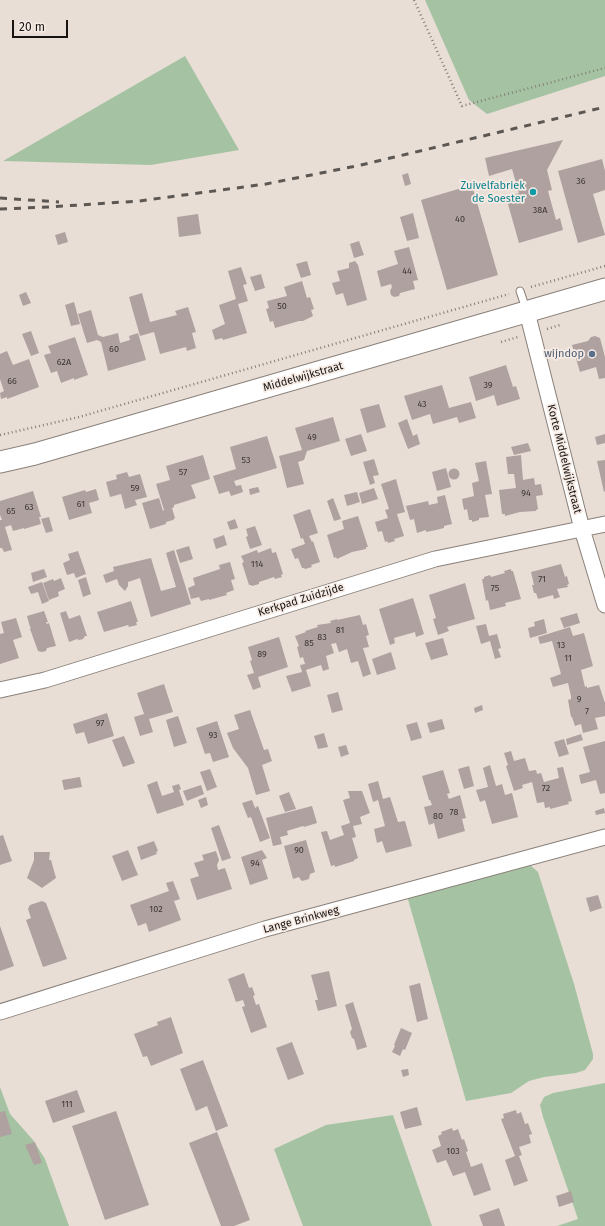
<!DOCTYPE html>
<style>
body{margin:0}
#map{position:relative;width:605px;height:1226px;overflow:hidden;background:#e8ded6;font-family:"Fira Sans",sans-serif}
canvas{display:block}
.scale{position:absolute;left:12px;top:20px;width:56px;height:18px;box-sizing:border-box;border:2px solid #171311;border-top:0;padding-left:5px;font-size:12px;line-height:14px;white-space:nowrap;color:#171311;-webkit-text-stroke:3px #f6ebe4;paint-order:stroke}
</style>
<div id="map">
<canvas width="605" height="1226"></canvas>
<div class="scale">20 m</div>
</div>
<script>
const context = document.querySelector('canvas').getContext('2d');
context.lineJoin = 'round';
function paint(path, color) {
  context.fillStyle = color;
  context.fill(path, 'evenodd');
}
function shape(rows) {
  const path = new Path2D();
  for (const r of rows) {
    if (r.length === 3) {
      path.moveTo(r[0] + r[2], r[1]);
      path.arc(r[0], r[1], r[2], 0, 2 * Math.PI);
      continue;
    }
    path.moveTo(r[0], r[1]);
    for (let i = 2; i < r.length; i += 2) path.lineTo(r[i], r[i + 1]);
  }
  return path;
}
function stroke(path, color, width, dash) {
  context.strokeStyle = color;
  context.lineWidth = width;
  context.lineCap = dash ? 'butt' : 'round';
  context.setLineDash(dash || []);
  context.stroke(path);
}
function drawText(font, color, halo, rows, align = 'center') {
  context.font = font + ' "Fira Sans",sans-serif';
  context.lineWidth = 3.5;
  context.setLineDash([]);
  context.textBaseline = 'middle';
  context.strokeStyle = halo;
  context.fillStyle = color;
  for (const [text, x, y, turn = 0] of rows) {
    context.save();
    context.translate(x, y);
    context.rotate((+turn || 0) * Math.PI / 180);
    context.textAlign = isNaN(turn) ? turn : align;
    if (halo) context.strokeText(text, 0, 0);
    context.fillText(text, 0, 0);
    context.restore();
  }
}
paint(shape([
 [425,0,605,0,605,76,487,114,469,100],
 [185,56,239,150,151,165,3,161],
 [530,865,538,872,574,984,593,1054,593,1059,585,1070,576,1073,544,1077,529,1081,511,1093,466,1101,407,896],
 [605,1083,605,1226,557,1226,578,1219,543,1117,540,1105,544,1097,553,1093],
 [0,1087,10,1114,33,1140,45,1159,69,1226,0,1226],
 [393,1115,432,1226,303,1226,274,1149,326,1125]
]), '#a5c3a2');
paint(shape([
 [563,140,547,170,552,190,548,191,556,220,560,218,563,230,519,243,506,197,519,193,512,169,489,176,485,158],
 [602,159,605,171,605,190,593,194,605,235,578,243,558,171],
 [408,173,411,184,405,186,402,175],
 [472,185,498,275,447,290,421,200],
 [413,213,419,238,407,241,400,217],
 [198,214,201,234,179,237,177,217],
 [65,232,68,242,58,245,55,235],
 [359,241,364,255,354,258,350,244],
 [409,247,418,280,413,281,415,289,400,293,399,296,394,297,391,295,390,291,392,287,391,284,381,287,377,271,398,264,394,251],
 [307,261,311,275,301,278,296,264],
 [355,261,358,265,367,300,347,306,343,293,336,295,332,283,340,281,337,271,349,268,349,263],
 [241,267,247,284,243,285,248,301,238,304,247,333,223,340,222,338,215,340,212,330,225,324,219,305,236,299,228,271],
 [261,274,265,288,255,291,250,277],
 [302,281,307,298,310,297,314,309,311,310,313,316,303,321,299,321,275,328,273,321,270,322,266,309,269,308,267,301,287,296,284,287],
 [26,292,31,303,23,306,19,295],
 [142,293,150,322,177,315,175,311,188,307,196,332,192,333,196,348,187,351,186,347,160,354,154,332,140,336,129,297],
 [74,302,80,324,71,326,65,305],
 [91,310,98,335,103,337,118,333,120,343,130,340,129,336,138,333,146,360,108,371,101,342,97,340,87,343,78,314],
 [31,331,39,353,31,356,22,334],
 [595,336,600,338,605,357,605,378,599,379,596,367,580,372,572,345,588,341,591,337],
 [75,337,88,375,74,380,74,378,61,383,57,371,51,373,44,355,51,353,48,346],
 [7,351,13,365,29,359,39,387,7,399,7,397,1,399,0,393,4,391,0,379,0,354],
 [506,365,513,387,516,386,520,399,497,406,494,395,476,401,469,377],
 [442,385,449,408,471,402,476,418,459,423,457,417,433,424,430,414,412,420,404,396],
 [379,404,386,427,367,433,360,409],
 [333,417,340,441,307,451,304,460,298,462,304,484,287,488,279,456,302,450,295,428],
 [407,419,413,436,417,434,420,444,408,449,398,423],
 [361,434,367,451,351,456,345,439],
 [605,434,605,443,597,445,595,437],
 [267,436,277,468,234,481,236,486,241,485,243,492,231,496,229,491,219,494,213,476,236,469,230,447],
 [528,443,531,451,514,455,511,447],
 [203,455,210,479,191,485,196,498,174,505,174,507,172,508,175,518,173,520,166,522,166,524,150,529,142,503,159,498,163,511,164,510,156,484,170,480,166,466],
 [521,455,523,480,534,478,535,485,541,484,543,495,536,496,538,509,536,510,536,511,520,512,505,516,505,514,502,514,499,490,516,488,514,474,508,474,506,457],
 [374,459,379,475,373,476,375,483,370,485,363,462],
 [605,460,605,491,604,492,597,461],
 [486,461,492,494,485,495,489,517,479,518,479,520,472,522,472,520,469,520,467,509,464,510,462,499,474,496,472,483,479,481,475,463],
 [446,468,451,487,437,491,432,472],
 [454,474,5.5],
 [127,472,129,477,140,474,147,497,135,500,137,505,125,509,121,494,110,497,106,482,117,479,116,475],
 [396,479,405,512,397,514,404,536,394,539,395,541,388,543,387,541,385,542,382,531,378,532,375,522,388,518,385,510,389,509,381,484],
 [258,487,260,492,250,495,249,489],
 [374,488,378,499,362,504,359,493],
 [96,489,99,500,89,503,92,513,69,520,62,497,85,490,86,492],
 [33,491,41,517,39,517,41,524,24,529,24,528,13,531,11,525,5,527,12,550,4,552,2,548,0,548,0,520,2,520,0,515,0,501],
 [357,492,360,502,347,506,344,495],
 [445,495,452,524,444,526,444,528,436,530,426,532,426,530,417,533,414,519,410,520,406,506,428,501,429,505,438,503,437,497],
 [333,498,341,519,334,521,327,501],
 [310,509,318,533,309,536,312,542,313,541,320,562,311,565,312,567,305,569,304,568,302,568,298,558,295,559,291,549,305,544,303,538,301,539,293,515],
 [358,516,368,547,366,547,366,549,352,552,337,559,336,557,334,558,327,535,344,529,342,521],
 [49,517,53,531,46,533,41,519],
 [235,519,238,528,230,530,227,522],
 [255,526,262,545,250,549,246,537,248,536,246,529],
 [224,535,227,545,216,549,213,539],
 [189,546,193,559,180,563,176,550],
 [271,548,272,553,276,552,283,574,281,575,282,577,275,579,274,577,259,582,259,584,252,586,251,585,249,585,242,563,244,562,241,556,257,550,258,553],
 [174,550,191,604,151,617,140,578,128,582,128,586,125,591,119,585,117,579,106,583,103,575,114,571,113,567,151,558,161,591,176,587,166,553],
 [78,551,86,574,76,578,74,573,67,575,63,563,70,560,68,554],
 [230,562,235,579,231,580,234,590,226,593,227,595,209,600,209,599,201,601,199,597,191,599,188,588,195,585,193,578,220,569,219,565],
 [561,564,565,577,567,576,569,584,567,585,568,587,557,589,560,597,554,599,553,595,538,599,536,593,534,593,532,585,534,585,531,572],
 [44,569,47,577,33,582,31,573],
 [511,569,511,571,513,571,521,599,505,603,506,606,490,610,488,600,486,601,482,579,484,579,484,577,490,575,491,577,505,573,504,571],
 [86,577,91,594,83,597,78,580],
 [61,578,65,589,58,592,59,596,49,600,43,583,53,579,54,581],
 [42,582,49,601,42,604,38,592,31,594,28,587],
 [465,583,475,619,447,627,449,631,438,635,433,619,436,618,429,595],
 [413,598,424,634,416,637,415,632,394,638,395,643,390,645,379,609],
 [131,601,138,622,136,622,137,625,129,627,128,625,104,632,97,612],
 [44,611,48,622,46,622,47,624,49,623,56,646,47,648,46,651,42,652,38,651,30,629,31,627,30,627,27,616],
 [66,611,69,619,80,615,87,636,85,636,83,639,79,640,77,639,69,642,60,613],
 [577,613,580,623,564,628,560,618],
 [360,615,363,625,366,624,369,635,366,636,369,647,363,648,371,674,363,677,358,661,351,663,347,649,339,652,336,643,331,644,334,653,326,656,329,669,323,671,321,665,306,670,311,686,292,692,286,676,302,672,300,665,305,664,303,657,300,658,297,647,299,646,295,636,306,632,305,631,318,627,317,625,331,623,330,621,337,619,337,620],
 [16,618,22,637,13,640,19,658,0,664,0,634,4,633,1,622],
 [544,619,547,633,530,638,528,628,535,626,534,622],
 [486,624,489,636,497,634,501,648,498,649,501,657,495,659,490,641,481,644,476,626],
 [570,627,573,636,584,633,593,666,581,670,585,687,587,686,587,688,599,685,605,703,605,716,595,718,598,729,583,733,581,724,575,726,572,717,571,717,568,700,571,699,571,696,568,683,553,687,550,678,561,674,552,641,540,644,538,637],
 [279,637,288,667,258,677,261,687,253,690,247,675,254,673,250,661,252,660,248,647],
 [443,638,448,655,431,660,425,643],
 [391,652,396,669,377,675,372,659],
 [164,684,173,712,149,719,153,732,140,736,134,717,144,714,137,693],
 [338,692,343,710,332,713,327,695],
 [482,705,483,710,475,713,474,708],
 [250,710,264,750,268,749,272,761,262,765,270,791,256,795,248,768,233,748,227,733,239,729,234,715],
 [107,713,114,736,88,744,84,732,76,734,73,724],
 [178,716,187,743,174,747,166,720],
 [442,719,445,729,430,733,427,723],
 [217,721,229,757,213,762,210,753,205,754,196,728],
 [417,722,422,738,411,741,406,725],
 [324,733,328,747,318,749,314,736],
 [581,734,583,740,567,745,566,739],
 [124,736,135,763,123,767,112,740],
 [564,739,569,754,559,757,554,742],
 [605,741,605,793,600,794,596,780,581,784,579,775,590,772,583,747],
 [346,745,349,754,341,757,338,747],
 [511,751,514,761,525,758,529,771,536,770,537,774,541,773,544,782,559,778,557,768,563,767,572,801,568,802,569,804,550,809,550,807,545,808,544,802,537,803,532,782,522,785,523,788,514,791,506,766,508,765,504,753],
 [490,765,496,786,502,784,505,795,512,793,518,817,492,824,485,800,480,802,476,790,488,787,483,768],
 [469,766,474,786,464,789,458,769],
 [210,769,217,787,207,791,200,772],
 [443,770,450,793,447,794,449,799,460,795,466,818,462,819,465,831,438,839,434,823,429,825,424,807,432,805,430,800,429,800,422,776],
 [80,777,82,787,64,790,62,780],
 [157,781,162,796,174,792,172,786,179,784,181,789,179,790,184,805,157,814,147,785],
 [378,781,383,799,390,797,398,822,405,821,412,846,386,853,382,841,377,843,374,829,385,826,378,800,373,802,368,784],
 [201,785,204,794,187,801,183,791],
 [348,791,362,791,370,813,360,817,362,824,353,826,356,837,352,838,358,858,354,860,354,861,335,867,335,865,331,866,321,832,327,831,330,840,344,835,341,826,350,823,343,800,350,798],
 [289,792,296,809,285,812,279,796],
 [206,797,208,805,201,808,198,800],
 [252,800,255,808,258,806,270,838,260,842,251,817,248,818,242,803],
 [312,806,317,823,304,827,303,826,287,831,288,835,280,837,282,844,273,846,266,818],
 [604,808,605,813,596,815,595,811],
 [219,825,231,858,222,861,211,828],
 [3,835,12,861,0,865,0,836],
 [306,840,315,872,310,874,309,879,302,881,300,879,299,877,293,879,284,846],
 [154,841,158,851,156,852,157,854,141,860,137,847],
 [128,850,138,875,122,881,112,856],
 [262,850,267,858,262,860,268,879,250,885,241,857],
 [216,851,219,860,217,865,218,870,225,868,232,889,197,900,190,879,199,876,194,863,204,860,202,855],
 [34,852,50,852,49,860,51,860,56,878,42,888,27,878,34,860],
 [173,881,180,899,174,901,181,920,149,932,146,923,138,926,130,905,169,891,166,883],
 [598,895,602,908,590,912,586,898],
 [42,901,46,903,67,959,43,967,26,920,31,918,28,909,30,905],
 [0,926,14,966,0,971],
 [329,971,337,1006,318,1011,315,1000,318,1000,311,975],
 [244,973,249,988,252,987,255,995,253,996,256,1005,259,1004,267,1027,251,1033,242,1007,245,1006,243,1000,236,1002,228,979],
 [420,983,428,1019,417,1022,409,986],
 [353,1002,367,1047,357,1050,354,1039,352,1038,350,1032,352,1029,345,1005],
 [171,1017,183,1053,151,1066,147,1056,143,1057,134,1034,158,1025,157,1022],
 [401,1028,412,1033,405,1050,403,1049,400,1056,392,1052,395,1046,394,1045],
 [292,1042,304,1074,288,1080,276,1048],
 [203,1060,228,1126,216,1131,207,1106,196,1111,180,1069],
 [408,1069,409,1075,403,1077,401,1070],
 [77,1090,85,1112,53,1123,45,1101],
 [417,1107,422,1125,405,1129,400,1112],
 [516,1110,517,1114,521,1112,525,1124,528,1123,532,1134,529,1135,531,1143,519,1147,522,1155,519,1156,528,1181,514,1186,505,1160,515,1156,501,1119,504,1118,503,1114],
 [5,1111,12,1134,0,1137,0,1112],
 [116,1111,149,1205,105,1220,72,1126],
 [452,1128,453,1131,458,1129,462,1140,464,1139,468,1151,466,1152,471,1167,482,1163,491,1190,474,1196,465,1172,453,1176,446,1160,437,1163,432,1150,441,1146,438,1136,442,1134,441,1132],
 [217,1132,250,1220,234,1226,221,1226,189,1143],
 [35,1142,42,1163,34,1165,25,1145],
 [571,1191,574,1202,559,1207,556,1196],
 [499,1208,505,1226,483,1226,479,1215]
]), '#aea19f');
const service = shape([
 [520,291,526,309]
]);
const minor = shape([
 [527,312,582,529,605,605],
 [0,690,45,680,435,559,605,524],
 [0,1012,265,929,605,837]
]);
const secondary = shape([
 [0,462,35,454,605,289]
]);
stroke(service, '#8a807a', 9);
stroke(minor, '#8a807a', 17);
stroke(secondary, '#8a807a', 23);
stroke(shape([
 [414,0,462,106,605,68],
 [531,287,605,266],
 [547,329,560,325],
 [501,342,518,337],
 [0,435,79,417,509,294]
]), '#857e79', 2.5, [1, 3]);
stroke(service, '#fff', 7);
stroke(minor, '#fff', 15);
stroke(secondary, '#fff', 21);
stroke(shape([
 [0,198,59,202],
 [0,209,49,207,139,201,266,184,361,165,605,107]
]), '#5d5753', 3, [7, 7]);
for (const [x, y, r, color] of [
 [533,192,4,"#0f9aa8"],
 [592,354,4,"#5c6f8a"]
]) {
  const dot = new Path2D();
  dot.arc(x, y, r, 0, 2 * Math.PI);
  context.fillStyle = color;
  context.fill(dot);
  stroke(dot, '#f6ebe4', 1.5);
}
drawText('9px', '#3d3634', null, [
 ["36",581,181],
 ["38A",540,210],
 ["40",460,219],
 ["44",407,271],
 ["50",282,306],
 ["60",114,349],
 ["62A",64,362],
 ["66",12,381],
 ["39",488,385],
 ["43",422,404],
 ["49",312,437],
 ["53",246,460],
 ["57",183,472],
 ["59",135,488],
 ["94",526,493],
 ["61",81,504],
 ["63",29,507],
 ["65",11,511],
 ["114",257,564],
 ["71",542,579],
 ["75",495,588],
 ["81",340,630],
 ["83",322,637],
 ["85",309,643],
 ["13",561,645],
 ["89",262,654],
 ["11",568,658],
 ["9",579,699],
 ["7",587,711],
 ["97",100,723],
 ["93",213,735],
 ["72",546,788],
 ["78",454,812],
 ["80",438,816],
 ["90",299,850],
 ["94",255,863],
 ["102",156,909],
 ["111",67,1104],
 ["103",453,1151]
]);
drawText('11px', '#0d838f', '#f6ebe4', [
 ["Zuivelfabriek",525,186],
 ["de Soester",525,199]
], 'right');
drawText('11px', '#4e5e75', '#f6ebe4', [
 ["wijndop",584,354]
], 'right');
drawText('11px', '#171311', '#f6ebe4', [
 ["Middelwijkstraat",303,377,-16],
 ["Korte Middelwijkstraat",564,459,76],
 ["Kerkpad Zuidzijde",301,600,-17],
 ["Lange Brinkweg",301,920,-15]
]);
</script>
